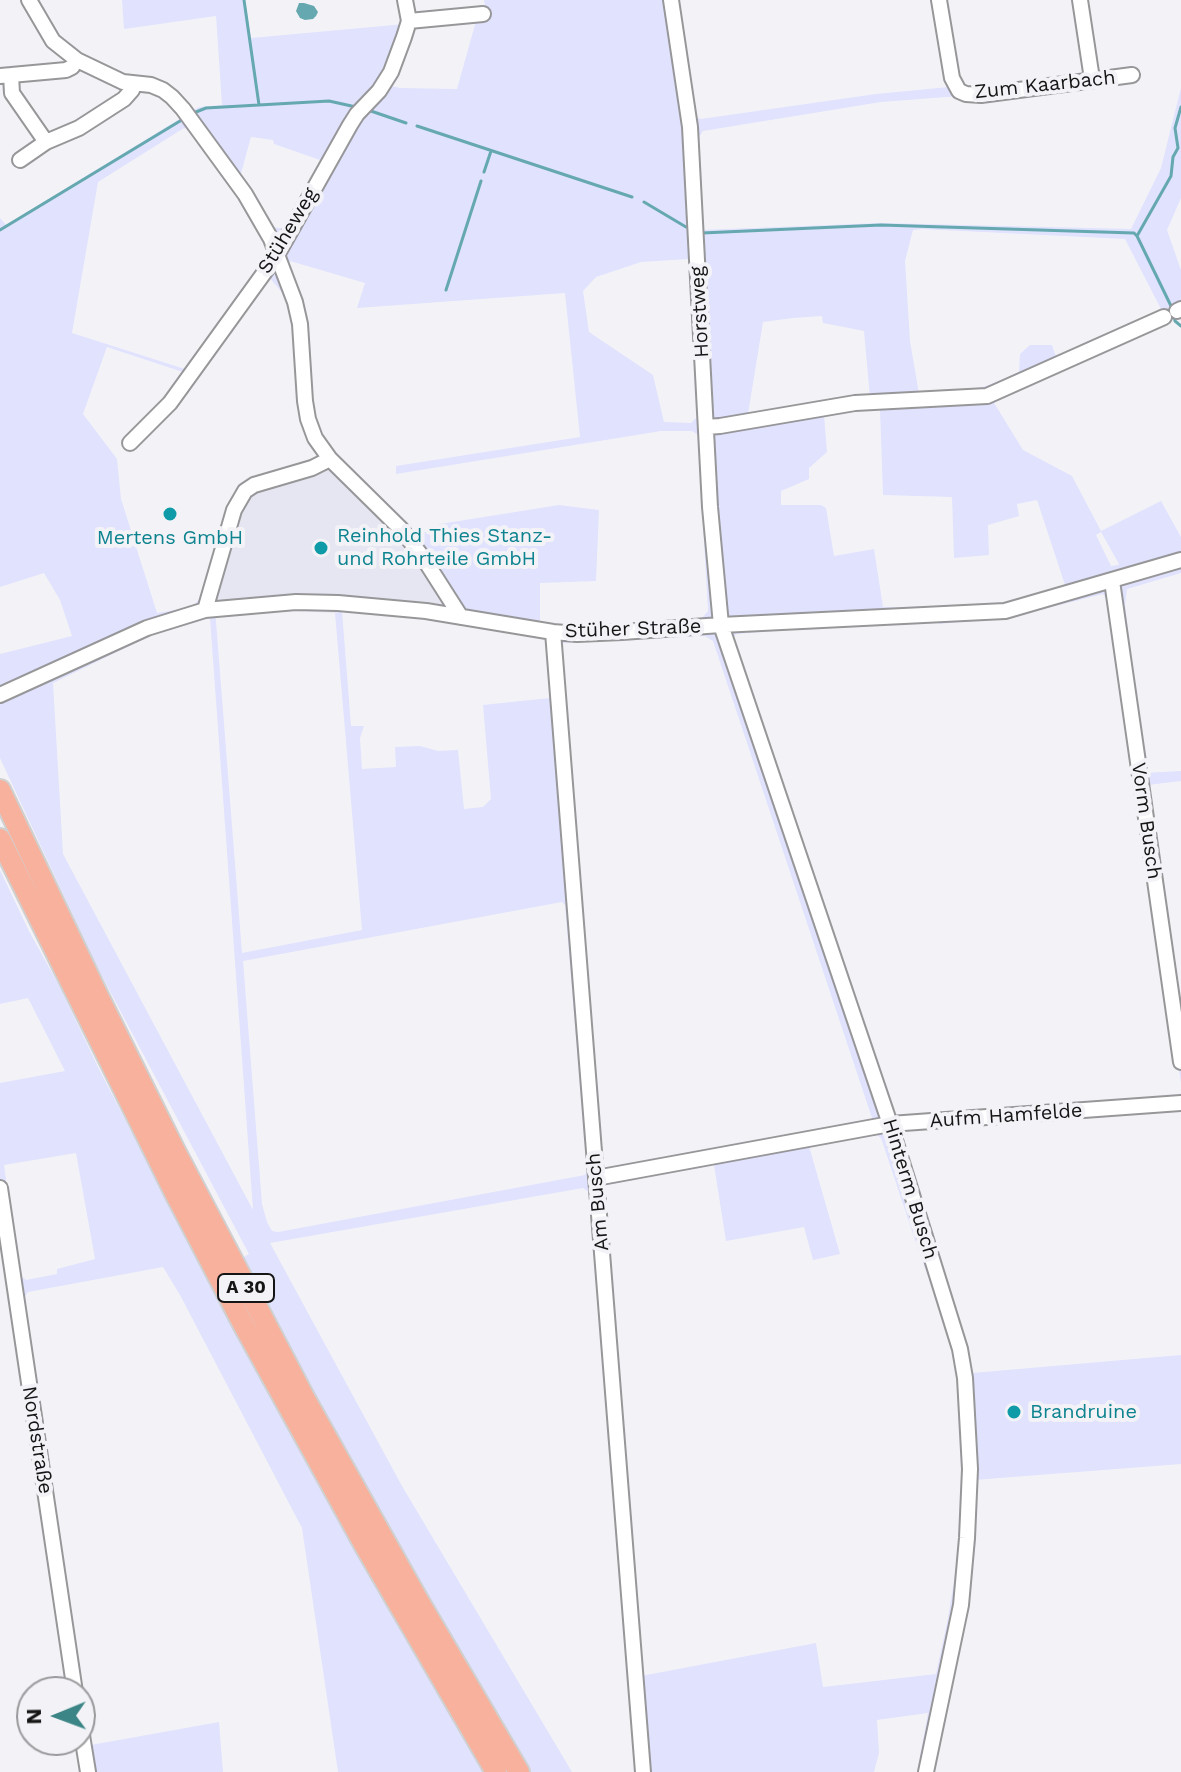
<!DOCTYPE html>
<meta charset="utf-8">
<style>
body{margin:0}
#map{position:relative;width:1181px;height:1772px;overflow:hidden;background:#f3f3f7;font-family:"Work Sans",sans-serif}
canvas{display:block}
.north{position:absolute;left:16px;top:1676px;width:80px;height:80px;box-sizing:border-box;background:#f3f3f7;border:2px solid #9a9a9d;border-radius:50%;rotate:269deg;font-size:22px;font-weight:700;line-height:32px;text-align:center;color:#151516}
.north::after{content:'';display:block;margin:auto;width:28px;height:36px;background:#3c8586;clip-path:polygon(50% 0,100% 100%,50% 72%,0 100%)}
</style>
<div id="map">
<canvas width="1181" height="1772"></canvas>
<div class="north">N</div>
</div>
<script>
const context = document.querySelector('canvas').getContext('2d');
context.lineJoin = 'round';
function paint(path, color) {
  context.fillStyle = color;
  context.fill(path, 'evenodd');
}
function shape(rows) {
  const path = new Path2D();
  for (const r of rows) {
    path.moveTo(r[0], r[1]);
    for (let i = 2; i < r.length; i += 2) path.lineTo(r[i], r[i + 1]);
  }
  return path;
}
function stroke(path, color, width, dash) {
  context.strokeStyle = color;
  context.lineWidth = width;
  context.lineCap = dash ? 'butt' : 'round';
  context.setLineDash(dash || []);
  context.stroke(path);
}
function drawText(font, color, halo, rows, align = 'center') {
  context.font = font + ' "Work Sans",sans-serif';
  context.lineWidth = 8;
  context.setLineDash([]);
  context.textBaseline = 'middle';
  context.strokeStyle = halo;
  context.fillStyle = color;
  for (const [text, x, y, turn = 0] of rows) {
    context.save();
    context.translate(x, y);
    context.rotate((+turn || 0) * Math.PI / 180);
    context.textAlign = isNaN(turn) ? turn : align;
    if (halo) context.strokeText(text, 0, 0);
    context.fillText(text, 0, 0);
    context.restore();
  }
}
paint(shape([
 [334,463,377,503,458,611,342,611,335,613,292,611,217,617,214,596,221,564,247,492]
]), '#e5e6f1');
paint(shape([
 [122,0,245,0,251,38,405,24,379,83,400,88,457,89,476,21,487,19,484,0,676,0,693,116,701,119,876,94,949,87,959,96,881,102,703,131,695,143,701,230,881,223,1131,229,1161,168,1181,88,1181,198,1167,230,1181,270,1181,317,1161,324,991,398,1023,450,1072,476,1101,531,1161,501,1181,537,1181,573,1127,589,1125,605,1145,773,1181,771,1181,781,1148,785,1181,1001,1181,1083,1108,601,1103,594,1008,618,939,624,938,621,871,623,736,634,732,640,890,1111,896,1115,907,1117,1180,1095,1181,1092,1181,1108,1177,1107,903,1131,898,1137,964,1338,972,1373,1181,1355,1181,1464,974,1480,976,1540,969,1605,933,1772,917,1772,928,1713,877,1720,879,1753,874,1772,638,1772,590,1193,583,1188,270,1243,402,1486,572,1772,338,1772,302,1528,180,1295,163,1267,28,1292,23,1300,91,1745,219,1722,223,1772,80,1772,75,1740,80,1740,80,1692,68,1692,0,1240,0,1083,65,1071,28,998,0,1004,0,870,29,931,60,987,98,1067,207,1278,249,1254,96,965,0,758,0,654,72,636,60,600,44,573,0,587,0,218,6,225,199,107,222,105,216,16,124,29],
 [184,128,191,130,250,212,264,239,268,254,265,260,188,370,72,333,98,182],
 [251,137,273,140,274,144,323,161,288,229,271,227,240,177],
 [922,229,1125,239,1162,311,1056,357,1052,345,1030,345,1020,354,1019,373,986,386,966,391,919,394,910,341,905,261,913,230],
 [688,259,697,417,691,423,664,422,653,375,589,332,583,291,596,277,641,262],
 [290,261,365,283,357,308,565,293,580,437,396,466,396,474,661,431,692,431,698,435,708,611,702,618,577,625,540,623,540,583,596,581,599,510,559,505,440,524,412,539,457,620,544,637,547,644,550,698,483,705,491,799,483,807,464,809,458,750,438,751,420,746,395,747,396,767,362,769,360,738,364,726,351,726,342,611,335,613,362,930,242,953,214,596,201,597,192,607,157,613,121,499,117,459,83,414,107,347,198,377,234,324,269,277,289,301,286,268],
 [822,316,823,323,864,331,871,409,880,409,883,495,952,497,954,558,989,555,988,525,1019,516,1017,504,1037,500,1065,585,998,606,956,608,883,607,874,549,834,556,826,508,821,505,781,505,781,491,809,479,809,468,827,452,824,415,748,414,763,322,793,318],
 [1101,532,1119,564,1118,565,1111,566,1096,535],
 [210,618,253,1210,63,854,53,683,152,635],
 [705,636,713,641,872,1118,868,1124,605,1172,600,1165,557,649,564,643],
 [562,902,565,905,587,1171,585,1175,278,1232,272,1231,267,1222,262,1204,243,961],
 [875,1134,881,1138,915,1240,953,1346,957,1362,961,1469,961,1539,948,1618,936,1674,823,1687,816,1643,641,1676,601,1191,606,1185,714,1165,726,1241,804,1227,813,1260,840,1254,809,1146],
 [76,1153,95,1259,57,1269,57,1274,26,1280,19,1275,4,1165]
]), '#e0e2fe');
paint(shape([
 [299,3,304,3,314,6,318,12,316,16,313,19,305,20,300,18,296,11]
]), '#65a8af');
stroke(shape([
 [244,0,259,105],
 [368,110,406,123],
 [191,114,206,108,329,101,356,107],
 [417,126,632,197],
 [484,172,491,151],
 [644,202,686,227],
 [0,230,185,118],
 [702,233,881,225,1134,233,1137,236],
 [446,290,481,181],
 [1172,308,1137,236,1171,176,1173,157,1178,148,1175,128,1181,107],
 [1174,316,1175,321,1181,326]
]), '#65a8af', 3);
const minor = shape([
 [29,0,53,41,77,60,123,82,151,85,163,90,172,97,183,109,245,194,271,239,295,302,300,324,305,401,308,419,315,438,330,459,401,529,424,559,461,617],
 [671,0,690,127,710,507,721,625,890,1124,960,1349,965,1378,970,1469,967,1538,961,1605,926,1772],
 [939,0,952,78,959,91,966,94,981,95,1132,75],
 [1080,0,1092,79],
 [409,21,483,14],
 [11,75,12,93,46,142],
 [0,76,66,70,72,67,77,60],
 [20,160,46,142,79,128,124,99,132,90,134,84],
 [1177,311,1181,309],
 [706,427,720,426,855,403,987,396,1164,317],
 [130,443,170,403,277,255,350,125,357,114,379,91,391,72,404,37,409,21,405,0],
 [1112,581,1181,1062],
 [205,610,234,510,245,491,254,485,312,468,330,459],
 [553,632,643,1772],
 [0,695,147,628,205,610,296,602,338,603,426,611,553,632,577,634,622,632,721,625,1005,611,1181,560],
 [596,1178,890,1124,1181,1103],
 [0,1188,75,1692],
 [80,1723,88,1772]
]);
const highway = shape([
 [0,790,98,996,175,1151,256,1305,306,1401,419,1602,519,1772],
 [0,839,175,1193,243,1324,365,1546,496,1772]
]);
stroke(minor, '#97979a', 18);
stroke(highway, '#d0d0d0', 24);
stroke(minor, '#fff', 14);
stroke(highway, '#f8b19c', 20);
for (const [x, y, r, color] of [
 [170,514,8,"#0f9aa8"],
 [321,548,8,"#0f9aa8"],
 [1014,1412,8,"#0f9aa8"]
]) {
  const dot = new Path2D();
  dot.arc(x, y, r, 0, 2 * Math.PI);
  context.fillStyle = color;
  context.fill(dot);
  stroke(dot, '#f3f3f7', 3);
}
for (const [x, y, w] of [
 [246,1288,56]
]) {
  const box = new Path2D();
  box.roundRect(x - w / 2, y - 14, w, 28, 6);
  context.fillStyle = '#f3f3f7';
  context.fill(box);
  stroke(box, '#151516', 2);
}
drawText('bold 18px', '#151516', null, [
 ["A 30",246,1288]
]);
drawText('20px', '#151516', '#f3f3f7', [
 ["Zum Kaarbach",1045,85,-6],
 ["Stüheweg",288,231,-59],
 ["Horstweg",700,312,-93],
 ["Stüher Straße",633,629,-2],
 ["Vorm Busch",1146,821,82],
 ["Aufm Hamfelde",1006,1116,-4],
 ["Hinterm Busch",910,1189,73],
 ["Am Busch",598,1202,-95],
 ["Nordstraße",37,1440,81]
]);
drawText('20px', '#0d838f', '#f3f3f7', [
 ["Reinhold Thies Stanz-",337,536],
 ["und Rohrteile GmbH",337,559],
 ["Mertens GmbH",170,538,"center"],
 ["Brandruine",1030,1412]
], 'left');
</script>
